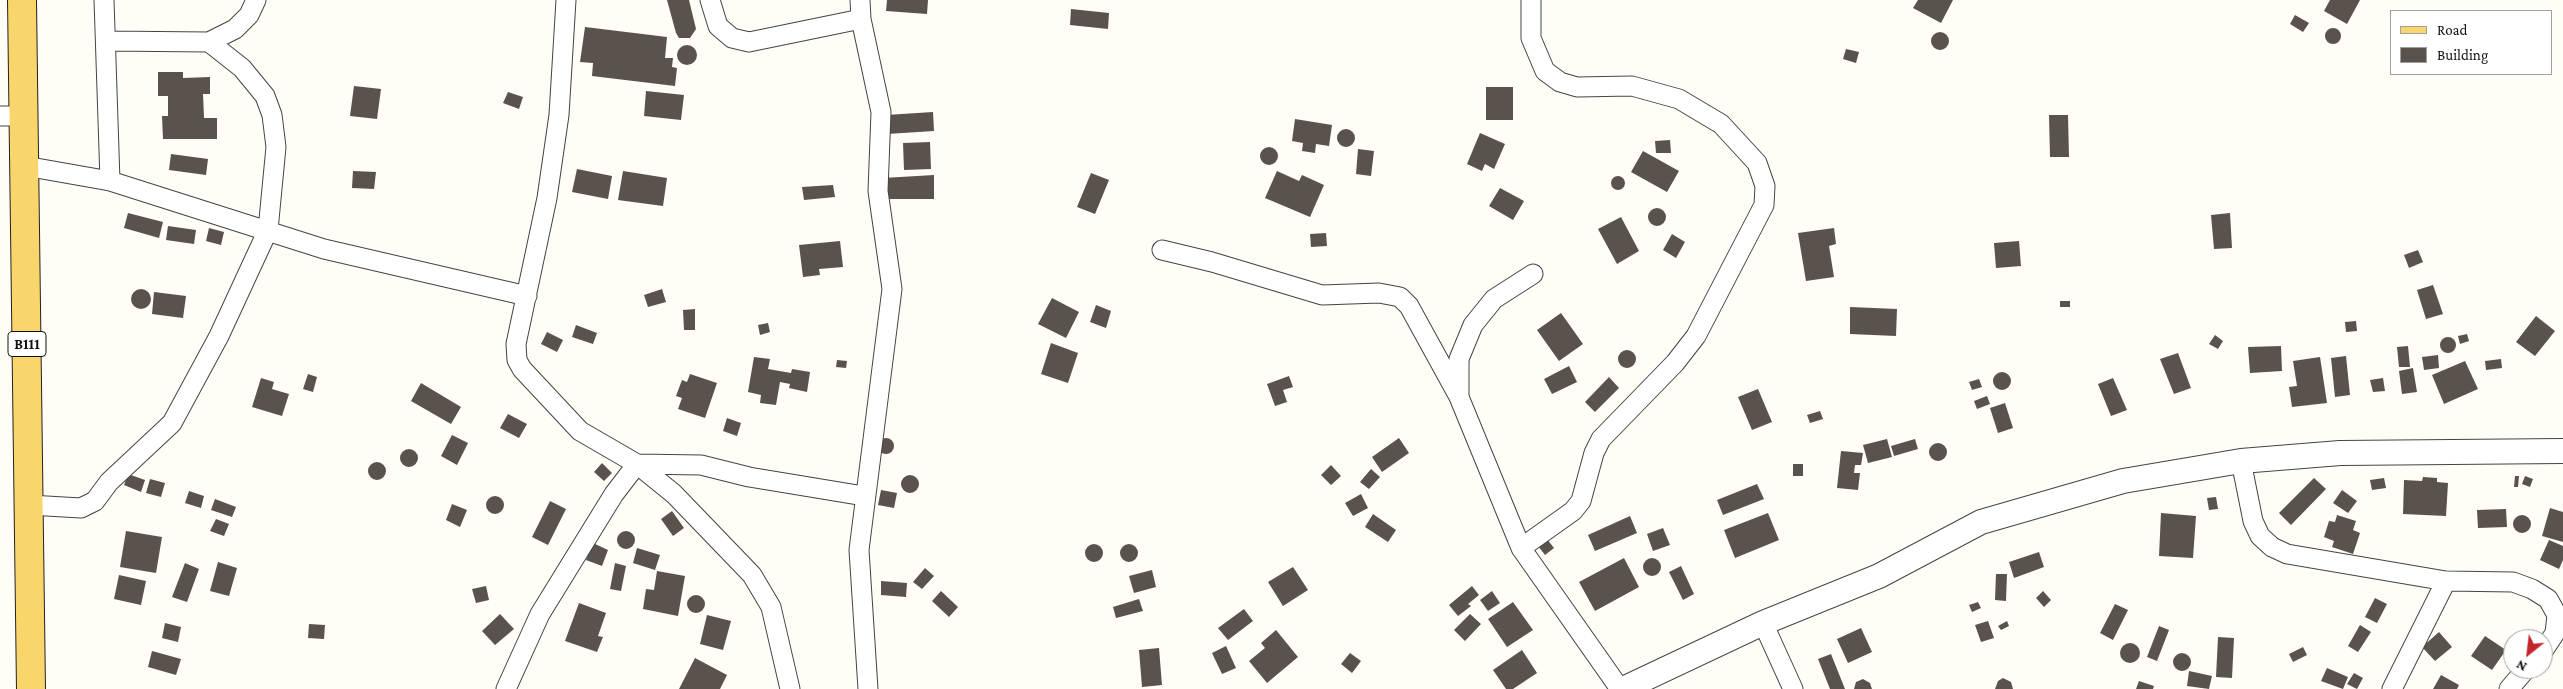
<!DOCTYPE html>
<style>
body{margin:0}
#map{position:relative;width:2563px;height:689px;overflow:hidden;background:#fffdf5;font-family:"Crimson Pro",serif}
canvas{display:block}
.legend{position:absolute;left:2390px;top:10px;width:162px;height:65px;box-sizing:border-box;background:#fff;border:1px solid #a0a0a0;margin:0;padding:6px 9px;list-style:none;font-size:15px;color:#111}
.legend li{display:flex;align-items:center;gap:10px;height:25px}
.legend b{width:25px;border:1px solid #a0a0a0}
.north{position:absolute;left:2503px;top:629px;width:50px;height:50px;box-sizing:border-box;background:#fff;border:1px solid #a0a0a0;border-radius:50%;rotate:209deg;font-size:14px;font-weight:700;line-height:20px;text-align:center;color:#111}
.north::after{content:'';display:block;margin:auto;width:18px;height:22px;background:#c4262e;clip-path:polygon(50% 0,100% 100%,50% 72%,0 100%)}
</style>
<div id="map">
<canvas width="2563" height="689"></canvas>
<ul class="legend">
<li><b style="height:6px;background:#f9d66b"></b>Road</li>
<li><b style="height:14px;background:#5a524d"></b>Building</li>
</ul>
<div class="north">N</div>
</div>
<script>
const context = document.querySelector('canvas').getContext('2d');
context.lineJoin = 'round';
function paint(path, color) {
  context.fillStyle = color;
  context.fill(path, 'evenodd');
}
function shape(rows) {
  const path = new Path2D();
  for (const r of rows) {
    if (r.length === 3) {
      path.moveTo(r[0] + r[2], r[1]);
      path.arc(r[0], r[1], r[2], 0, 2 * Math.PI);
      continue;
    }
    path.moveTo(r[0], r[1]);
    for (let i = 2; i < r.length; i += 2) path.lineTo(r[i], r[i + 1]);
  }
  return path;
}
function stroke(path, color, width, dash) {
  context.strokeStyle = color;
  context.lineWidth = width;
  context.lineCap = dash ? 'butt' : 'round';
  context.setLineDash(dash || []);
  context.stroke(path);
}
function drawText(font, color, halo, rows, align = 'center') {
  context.font = font + ' "Crimson Pro",serif';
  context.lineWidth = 5;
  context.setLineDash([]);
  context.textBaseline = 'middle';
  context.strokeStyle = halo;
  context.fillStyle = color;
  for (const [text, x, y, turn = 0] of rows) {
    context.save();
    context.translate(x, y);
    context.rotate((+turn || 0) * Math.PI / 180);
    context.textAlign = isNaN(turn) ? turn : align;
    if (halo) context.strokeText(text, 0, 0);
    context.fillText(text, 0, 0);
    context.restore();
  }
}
paint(shape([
 [667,0,689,0,696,29,690,38,679,38,676,33],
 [887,0,928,0,927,14,886,11],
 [1918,0,1953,0,1941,23,1913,8],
 [2330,0,2360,0,2347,24,2324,11],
 [1071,9,1109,13,1108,29,1070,25],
 [2295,15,2309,23,2303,32,2290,24],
 [585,27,667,37,665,58,673,58,672,67,677,68,675,86,592,76,593,63,580,62],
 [2333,36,8],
 [1940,41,9],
 [687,55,10],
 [1846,49,1859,52,1856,63,1843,59],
 [158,72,183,72,183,78,210,77,210,94,203,94,204,118,217,118,217,139,163,139,162,116,168,116,168,96,158,96],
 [354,86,381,89,377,119,350,116],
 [1486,87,1513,87,1513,120,1486,120],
 [646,91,684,95,681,120,644,116],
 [508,92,523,97,519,109,503,103],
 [933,112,934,131,887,134,886,115],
 [2049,115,2068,115,2069,157,2050,157],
 [1295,119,1332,125,1329,146,1316,144,1315,153,1302,151,1303,143,1292,141],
 [1346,138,9],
 [1480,133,1505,144,1494,169,1485,164,1482,171,1467,164],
 [1670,140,1671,153,1656,153,1655,141],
 [930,142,931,169,904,170,903,143],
 [1269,156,9],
 [1358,149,1374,151,1371,176,1356,174],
 [1643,151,1679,171,1667,192,1631,172],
 [171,154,208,159,206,175,169,170],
 [577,169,612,176,608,199,572,192],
 [353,171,376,172,374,189,352,188],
 [623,171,667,178,663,206,618,200],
 [1277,171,1299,181,1302,175,1324,185,1310,217,1265,198],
 [1091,173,1109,180,1095,214,1077,207],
 [934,175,934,199,886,199,883,178],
 [1618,183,7],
 [833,185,835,197,804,200,802,187],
 [1500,188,1524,201,1513,220,1489,206],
 [1657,217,9],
 [128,213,163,222,159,238,124,228],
 [2230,213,2232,248,2214,249,2211,215],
 [1621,217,1639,251,1617,264,1598,229],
 [168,226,196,230,194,244,166,240],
 [209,228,224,232,221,245,206,241],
 [1834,228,1836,244,1829,246,1834,277,1806,281,1798,233],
 [1326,233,1327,246,1311,247,1310,234],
 [1672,234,1685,242,1676,258,1663,250],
 [840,241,843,267,819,269,820,275,803,277,799,245],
 [2019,241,2021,266,1996,268,1994,243],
 [2418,250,2423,262,2409,268,2404,255],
 [2433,285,2443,314,2426,319,2417,290],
 [662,289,666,302,648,307,644,295],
 [141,299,10],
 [154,292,186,296,183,318,152,314],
 [1052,298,1079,312,1066,338,1038,324],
 [2060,301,2070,301,2070,307,2060,307],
 [1096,305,1111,311,1106,328,1090,322],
 [1850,307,1897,309,1896,336,1850,334],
 [695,309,695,330,684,330,683,310],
 [1561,313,1583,344,1559,361,1537,330],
 [2536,316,2555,331,2535,356,2516,342],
 [2356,321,2357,331,2346,332,2345,322],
 [768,323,770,332,760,335,758,325],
 [576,325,597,333,593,344,572,337],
 [547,332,563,340,557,352,541,344],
 [2467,334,2469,341,2460,344,2458,336],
 [2215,335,2223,341,2218,349,2209,344],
 [2448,345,8],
 [1051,343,1078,353,1068,383,1041,374],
 [2281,346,2282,371,2250,373,2248,347],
 [2408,346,2410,367,2399,367,2397,347],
 [1627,359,9],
 [2178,353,2191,388,2174,394,2160,359],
 [2438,355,2439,368,2424,370,2422,357],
 [2346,356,2350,395,2335,397,2331,358],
 [754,357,770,359,768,369,791,373,792,369,810,372,807,392,789,388,790,384,780,382,776,405,760,403,761,395,748,392],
 [2320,357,2327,403,2292,407,2289,387,2297,386,2293,361],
 [2501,359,2502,368,2486,370,2485,361],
 [837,360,847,361,846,368,836,367],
 [2465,361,2478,389,2444,404,2432,375],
 [1569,366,1577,382,1552,394,1544,379],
 [2413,368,2417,392,2402,394,2399,371],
 [2002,381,9],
 [308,374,317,377,313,392,303,389],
 [690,374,717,383,705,418,678,409,682,398,676,396,682,380,687,382],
 [1289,376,1293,387,1283,390,1287,402,1275,406,1267,384],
 [1609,377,1619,388,1595,412,1585,402],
 [261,378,274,382,272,389,289,394,282,416,252,407],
 [2113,378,2127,410,2111,416,2098,384],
 [2383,378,2385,391,2373,392,2370,380],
 [1979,379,1982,387,1972,390,1969,382],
 [421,383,461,407,451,424,411,401],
 [1758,389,1772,422,1752,430,1738,397],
 [1987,396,1990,404,1977,409,1974,401],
 [2005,403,2013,428,1998,433,1990,408],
 [1820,411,1823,419,1810,423,1807,415],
 [508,414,527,424,519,438,500,428],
 [727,418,741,423,737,436,723,431],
 [452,435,468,443,457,465,441,456],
 [886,446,8],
 [1399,438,1409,453,1382,472,1372,457],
 [1887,439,1892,457,1868,463,1863,445],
 [1915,439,1918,449,1894,456,1891,446],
 [1938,452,9],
 [409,458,9],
 [1841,451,1863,453,1861,465,1855,465,1854,473,1860,473,1858,490,1837,488],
 [377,471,9],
 [602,463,612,473,604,481,594,472],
 [1793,464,1803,464,1803,476,1793,476],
 [1331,465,1341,476,1331,485,1321,475],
 [1371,469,1380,477,1369,489,1360,482],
 [128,474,145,480,141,492,124,485],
 [910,484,9],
 [2515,476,2519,476,2518,487,2514,487],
 [2525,476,2533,479,2530,487,2522,484],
 [2423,477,2437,478,2437,482,2448,483,2446,516,2403,514,2404,480,2422,481],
 [2314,478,2326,489,2291,525,2279,513],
 [2384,478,2386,488,2372,490,2370,480],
 [150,479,165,483,161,497,146,493],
 [1757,484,1764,499,1723,515,1717,500],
 [881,490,897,493,894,508,878,505],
 [2342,490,2357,501,2348,513,2333,503],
 [189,491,204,496,201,508,185,503],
 [1361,494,1368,508,1353,516,1345,503],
 [495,505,9],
 [2216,497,2218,509,2209,510,2207,498],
 [215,499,236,507,232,517,211,510],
 [550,501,566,509,548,545,532,537],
 [452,504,467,510,460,527,446,520],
 [2550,508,2563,512,2563,542,2542,536],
 [2506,509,2507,527,2478,528,2477,510],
 [672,511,684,528,673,536,661,519],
 [1768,513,1779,540,1735,558,1724,530],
 [2161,513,2196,516,2193,558,2159,556],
 [1373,514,1396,530,1388,542,1365,527],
 [2337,515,2356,521,2353,530,2360,533,2353,554,2332,547,2334,541,2324,537,2329,521,2335,522],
 [2522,524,9],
 [1630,516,1637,533,1595,551,1588,535],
 [216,519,229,524,224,536,210,531],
 [1663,528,1670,545,1653,551,1647,534],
 [126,531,162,537,156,573,120,567],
 [626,540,9],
 [1547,539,1554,548,1545,555,1538,546],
 [2549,540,2563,546,2563,560,2559,569,2540,560],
 [593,543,608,550,602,566,586,560],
 [1129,553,9],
 [1094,553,9],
 [637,548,660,555,655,570,633,563],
 [2039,552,2044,567,2014,578,2009,562],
 [1652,567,9],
 [1624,558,1639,587,1595,611,1579,582],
 [218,562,237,568,229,596,210,591],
 [185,563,199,569,187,602,172,597],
 [615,563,626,566,621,591,610,589],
 [1681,566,1694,594,1683,600,1669,572],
 [1293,567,1308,590,1283,606,1268,582],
 [925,568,934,576,922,589,913,582],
 [1152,570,1156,587,1134,593,1129,576],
 [657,571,685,576,678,616,643,609,646,589,654,590],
 [1996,574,2007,574,2006,601,1995,600],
 [119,575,146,581,141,605,114,599],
 [881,581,907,583,906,597,881,595],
 [486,586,489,600,476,603,472,589],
 [1472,586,1479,595,1468,604,1471,606,1458,616,1449,605],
 [941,591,958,607,949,617,932,601],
 [1492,591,1500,603,1488,611,1480,600],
 [2043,591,2051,600,2044,607,2036,598],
 [696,604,9],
 [2375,598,2387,604,2377,623,2365,617],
 [1139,599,1143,611,1116,618,1113,607],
 [1513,602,1533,630,1507,647,1488,619],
 [1978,602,1981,608,1972,612,1969,605],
 [579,603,606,613,598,636,603,637,597,652,565,641],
 [2115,604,2128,610,2113,640,2100,633],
 [1244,609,1253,621,1228,640,1218,628],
 [500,614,514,629,495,645,482,631],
 [1470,614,1481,624,1465,641,1454,630],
 [707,615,731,621,723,650,700,644],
 [1988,621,1994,638,1981,642,1975,625],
 [2007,621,2009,626,2001,630,1998,626],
 [165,623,181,627,178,642,162,638],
 [309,624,325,625,324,639,308,638],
 [2360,625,2371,632,2358,652,2348,646],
 [2159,626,2169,630,2157,661,2147,657],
 [1861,628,1872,652,1848,663,1837,639],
 [1276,630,1298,657,1267,683,1249,661,1265,648,1261,643],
 [2439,632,2452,647,2435,661,2422,647],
 [2485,636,2506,650,2492,670,2471,656],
 [2218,637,2234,638,2232,678,2216,677],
 [2130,653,10],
 [1226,646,1236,668,1222,674,1212,653],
 [2303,647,2307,655,2293,662,2289,654],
 [1159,648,1162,685,1142,687,1139,650],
 [1522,650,1537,673,1513,689,1506,689,1493,670],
 [152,651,181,659,176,675,148,667],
 [2182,662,9],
 [1350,653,1361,661,1352,673,1341,664],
 [1831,654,1845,689,1830,689,1818,659],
 [695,658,727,675,720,689,679,689],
 [2327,668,2348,677,2343,689,2321,681],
 [2189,671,2212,676,2209,689,2187,686],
 [2354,673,2363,678,2357,689,2347,684],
 [2441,675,2459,685,2457,689,2433,689],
 [2003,678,2011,682,2013,689,1995,689,1998,681],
 [1863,679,1870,683,1872,689,1854,689,1856,682],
 [2139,681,2154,686,2153,689,2136,689]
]), '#5a524d');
const minor = shape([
 [104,0,110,181],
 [566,0,559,115,547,198,516,344,517,360,522,369,580,431,637,464,674,494,752,575,771,607,790,689],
 [710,0,718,26,732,38,749,42,861,19],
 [860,0,861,19,881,112,878,191,892,289,859,550,868,689],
 [106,41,209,42,235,29,249,15,256,0],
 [0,116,23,116],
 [25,166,110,181,324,249,527,296],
 [1162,250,1212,262,1322,295,1379,293,1400,297,1409,306,1459,397,1521,548,1620,689],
 [1459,396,1459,359,1473,325,1494,299,1533,274],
 [2241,461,2253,521,2260,536,2272,547,2287,554,2446,581,2513,582,2532,589,2548,599,2557,615,2555,633,2543,651],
 [29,505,81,508,95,501,109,482,172,423,219,336,268,230,276,147,272,115,265,96,242,68,209,42],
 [1521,548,1573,511,1581,501,1594,453,1601,439,1675,363,1696,336,1764,205,1765,186,1757,163,1721,124,1679,99,1632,86,1577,87,1560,82,1545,71,1531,38,1531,0],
 [1763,623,1793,689],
 [506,689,540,614,614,494,637,464,701,465,749,477,864,496],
 [2392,689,2446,581],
 [2509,689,2526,669]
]);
const tertiary = shape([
 [1623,689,1763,623,1879,576,1981,522,2123,481,2241,461,2340,453,2563,451]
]);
const primary = shape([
 [22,0,31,689]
]);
stroke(minor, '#444', 21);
stroke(tertiary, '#444', 26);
stroke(primary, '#222', 30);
stroke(minor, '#fff', 19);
stroke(tertiary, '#fff', 24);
stroke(primary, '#f9d66b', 28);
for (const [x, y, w] of [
 [27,344,38]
]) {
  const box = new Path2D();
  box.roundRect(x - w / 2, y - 12.5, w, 25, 4);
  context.fillStyle = '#fff';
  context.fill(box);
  stroke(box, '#111', 1);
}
drawText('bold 15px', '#111', null, [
 ["B111",27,344]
]);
</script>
